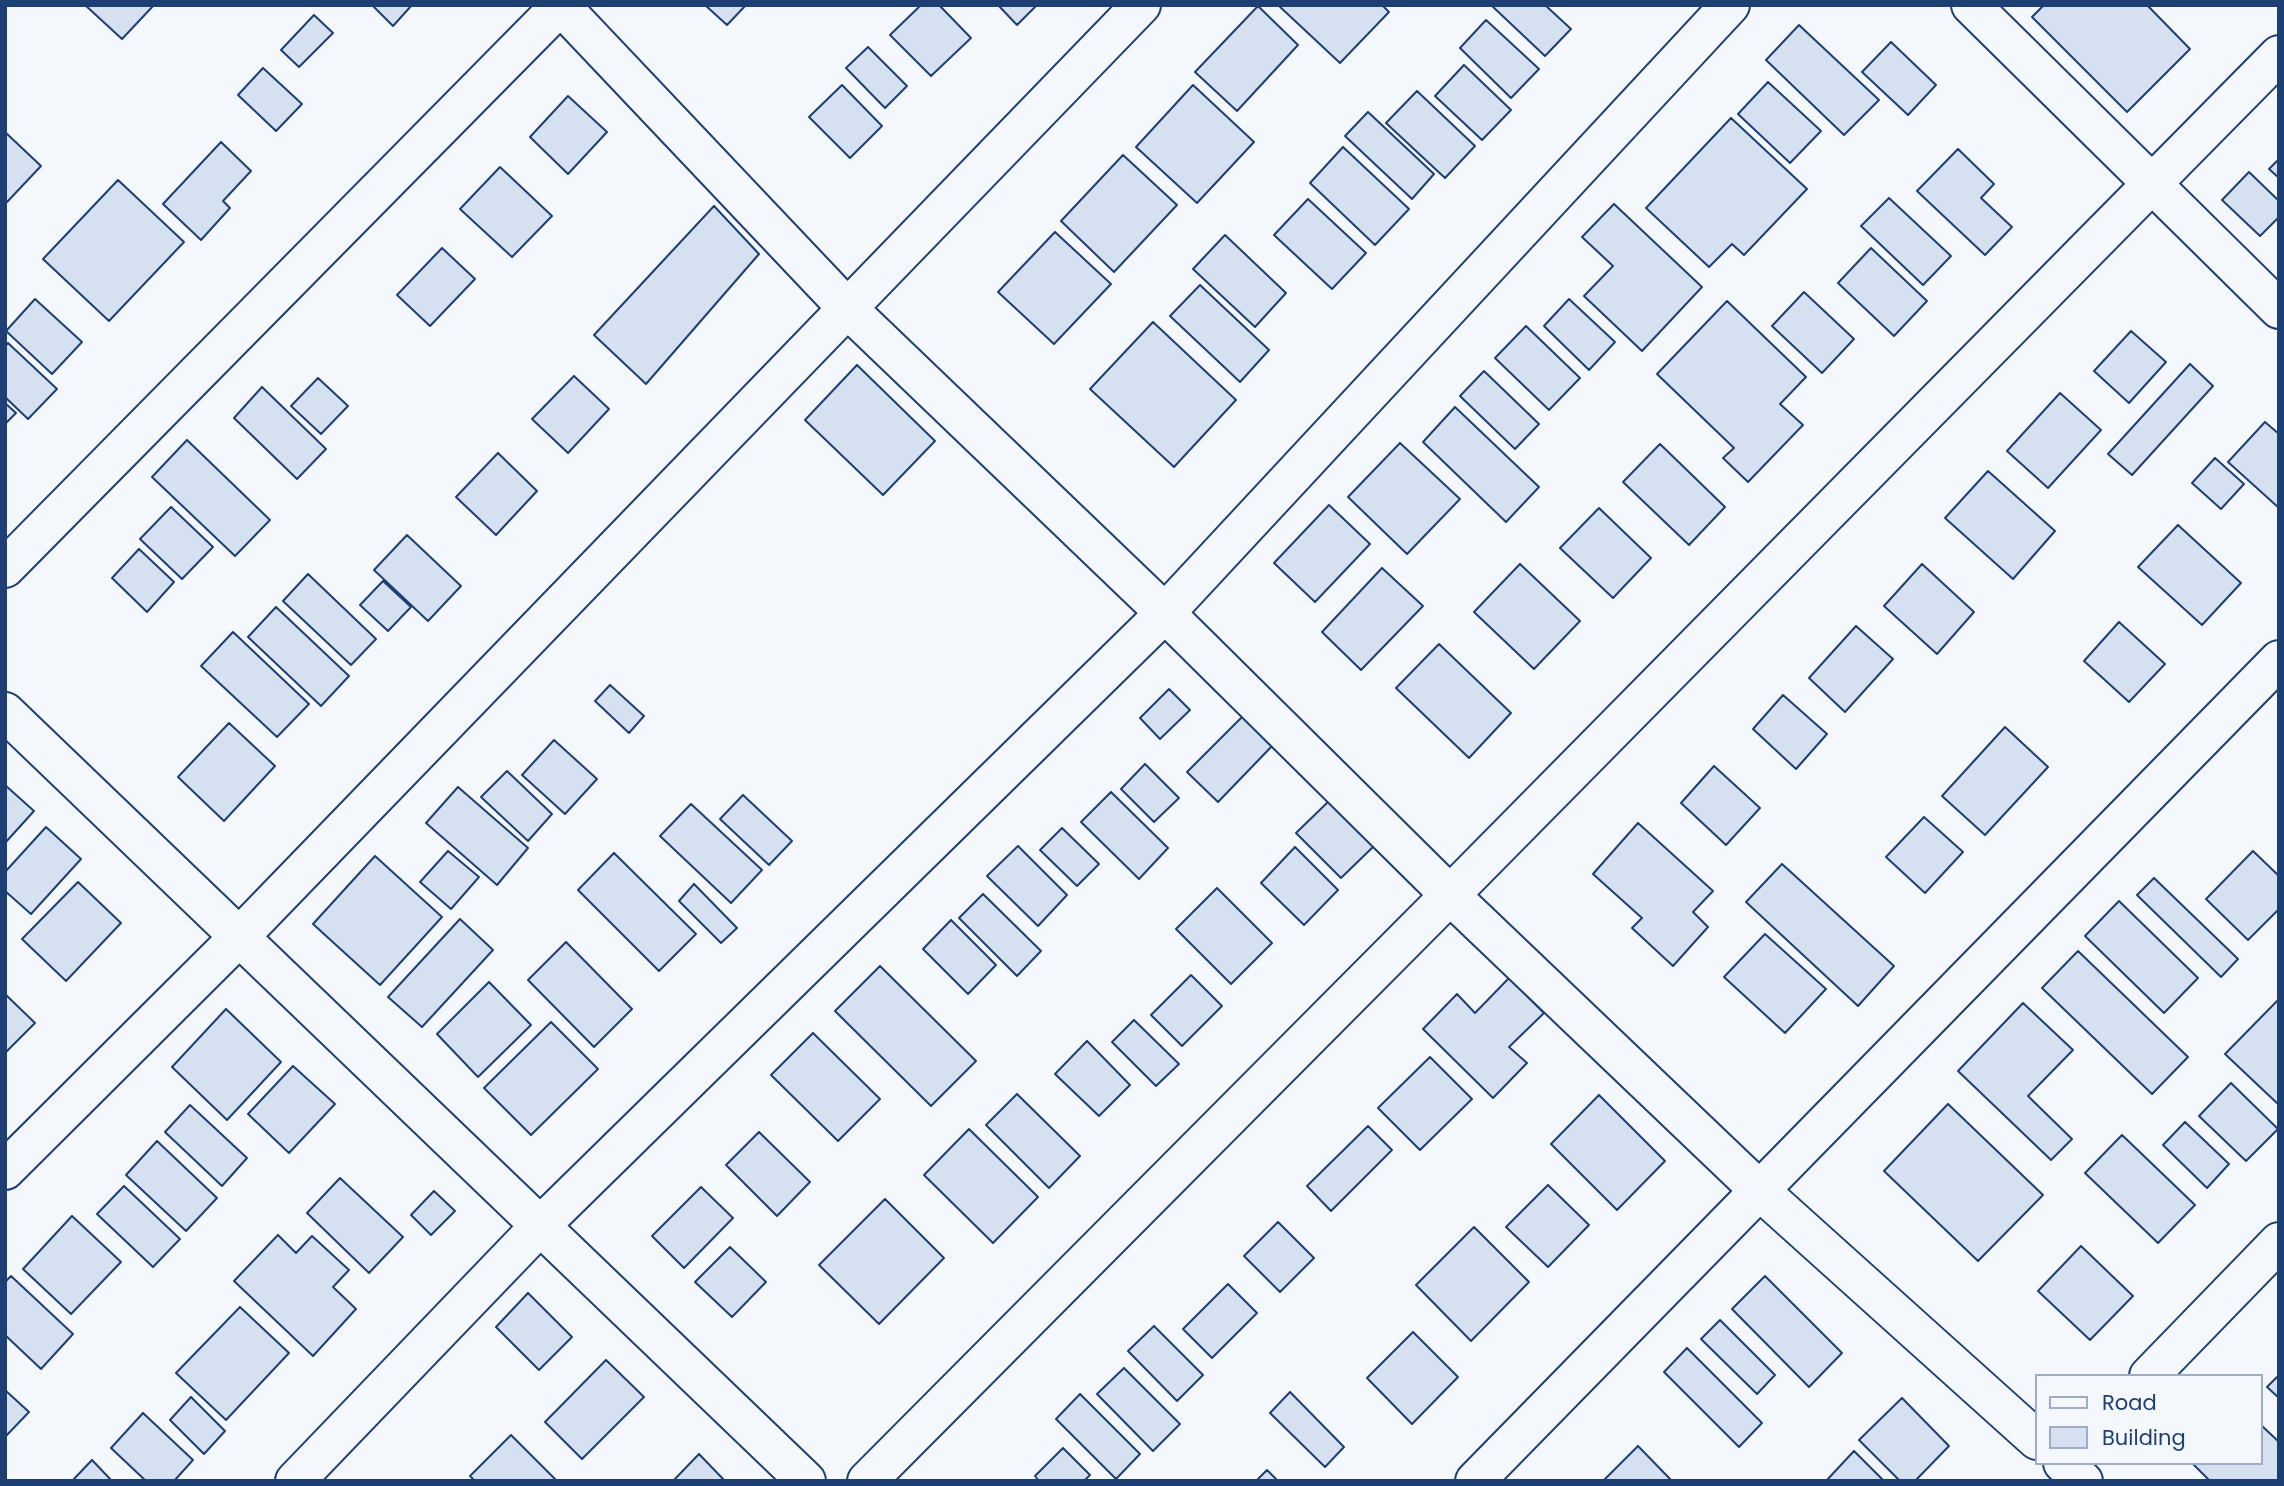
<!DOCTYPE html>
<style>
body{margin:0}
#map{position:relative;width:2284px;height:1486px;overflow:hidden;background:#f4f7fb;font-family:Poppins,sans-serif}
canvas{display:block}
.frame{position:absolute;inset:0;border:7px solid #1d3f73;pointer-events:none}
.legend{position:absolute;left:2035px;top:1374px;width:228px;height:91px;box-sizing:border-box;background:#f4f7fb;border:2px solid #9eadc5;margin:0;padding:9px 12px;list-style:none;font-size:21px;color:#1d3f73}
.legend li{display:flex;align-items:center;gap:14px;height:35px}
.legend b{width:35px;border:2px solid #9eadc5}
</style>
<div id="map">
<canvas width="2284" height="1486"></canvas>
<div class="frame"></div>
<ul class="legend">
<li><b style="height:9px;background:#f4f7fb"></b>Road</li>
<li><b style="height:19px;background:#d5e0f0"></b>Building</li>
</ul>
</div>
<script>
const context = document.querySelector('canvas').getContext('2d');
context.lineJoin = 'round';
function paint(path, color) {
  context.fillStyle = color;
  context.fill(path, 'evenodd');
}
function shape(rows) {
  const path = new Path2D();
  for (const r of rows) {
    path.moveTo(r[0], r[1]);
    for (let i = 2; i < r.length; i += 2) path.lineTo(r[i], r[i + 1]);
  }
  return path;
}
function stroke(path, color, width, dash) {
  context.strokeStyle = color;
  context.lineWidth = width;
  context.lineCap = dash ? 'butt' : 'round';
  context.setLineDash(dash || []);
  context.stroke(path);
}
const building = shape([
 [85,5,154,5,122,39,85,5],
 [372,5,412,5,393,26,372,5],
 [705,5,746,5,727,25,705,5],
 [921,5,939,5,971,38,931,76,890,35,921,5],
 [998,5,1037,5,1017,25,998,5],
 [1278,5,1382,5,1389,12,1340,63,1278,5],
 [1491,5,1545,5,1571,29,1545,56,1491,5],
 [2044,5,2147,5,2190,49,2127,112,2032,17,2044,5],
 [1258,6,1298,45,1237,111,1195,72,1258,6],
 [314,15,333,33,299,67,281,50,314,15],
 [1486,20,1539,69,1511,98,1460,48,1486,20],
 [1799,25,1879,100,1844,135,1766,60,1799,25],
 [1891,42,1936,85,1908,115,1862,72,1891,42],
 [868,47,907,86,885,108,846,68,868,47],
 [1464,65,1511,110,1482,140,1435,96,1464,65],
 [263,68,302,104,276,131,238,95,263,68],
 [1768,82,1821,131,1790,163,1738,114,1768,82],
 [842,85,882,126,850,158,809,117,842,85],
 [1193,85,1254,142,1197,203,1136,147,1193,85],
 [1417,91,1475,146,1445,178,1386,123,1417,91],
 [568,96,607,132,568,174,530,137,568,96],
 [1368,112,1434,174,1412,199,1345,136,1368,112],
 [1731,118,1807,189,1744,255,1732,244,1709,267,1646,208,1731,118],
 [5,132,41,166,7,202,5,200,5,132],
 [221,142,251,171,223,201,230,208,201,240,163,204,221,142],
 [1343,147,1409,209,1375,245,1310,183,1343,147],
 [1958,149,1994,184,1981,198,2012,227,1985,255,1917,191,1958,149],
 [1123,155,1177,205,1114,272,1061,221,1123,155],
 [2279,159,2279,178,2269,169,2279,159],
 [500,167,552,216,512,257,460,209,500,167],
 [2249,172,2279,201,2279,217,2260,236,2222,200,2249,172],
 [118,180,184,242,109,321,43,259,118,180],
 [1889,198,1951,256,1923,285,1861,226,1889,198],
 [1308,199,1366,253,1332,289,1274,235,1308,199],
 [1614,204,1702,287,1642,351,1584,296,1613,266,1582,237,1614,204],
 [714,206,759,254,646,384,594,335,714,206],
 [1055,232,1111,284,1054,344,998,292,1055,232],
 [1225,235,1286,293,1255,327,1193,269,1225,235],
 [442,248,475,279,430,326,397,295,442,248],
 [1871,248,1927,301,1894,336,1838,283,1871,248],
 [1200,285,1269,350,1240,382,1170,316,1200,285],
 [1804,292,1854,339,1822,373,1772,326,1804,292],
 [35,299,82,342,52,374,6,331,35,299],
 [1569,299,1615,342,1589,370,1544,326,1569,299],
 [1727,301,1806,377,1780,404,1803,425,1748,482,1723,458,1734,448,1657,374,1727,301],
 [1153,322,1236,400,1174,467,1090,389,1153,322],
 [1526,326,1580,378,1549,410,1495,358,1526,326],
 [2131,331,2166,362,2129,403,2094,371,2131,331],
 [8,343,57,389,28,419,5,397,5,346,8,343],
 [2190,364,2213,386,2132,475,2108,454,2190,364],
 [857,365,935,441,883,495,805,420,857,365],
 [1484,371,1539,424,1515,449,1460,396,1484,371],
 [574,376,609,409,568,453,532,419,574,376],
 [318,378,348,406,321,434,291,406,318,378],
 [262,387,326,449,297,479,234,418,262,387],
 [2060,393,2101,430,2048,488,2007,451,2060,393],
 [5,403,16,413,5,424,5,403],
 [1455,407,1539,487,1506,522,1423,442,1455,407],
 [2265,422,2279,434,2279,508,2228,462,2265,422],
 [187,440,270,520,235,556,152,477,187,440],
 [1400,443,1460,499,1407,554,1348,497,1400,443],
 [1660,444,1725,507,1689,545,1623,482,1660,444],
 [498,453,537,491,496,535,456,497,498,453],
 [2215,458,2244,484,2221,509,2192,483,2215,458],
 [1988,471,2055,531,2013,579,1945,518,1988,471],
 [1329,505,1370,544,1315,602,1274,563,1329,505],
 [171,507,213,547,182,579,140,539,171,507],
 [1599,508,1651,558,1613,598,1560,548,1599,508],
 [2178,525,2241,583,2202,625,2138,567,2178,525],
 [407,535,461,586,428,621,374,570,407,535],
 [139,549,174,582,147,612,112,578,139,549],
 [1520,564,1580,621,1534,669,1474,612,1520,564],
 [1922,564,1974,612,1937,654,1884,606,1922,564],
 [1382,568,1423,606,1361,670,1322,632,1382,568],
 [308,574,376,639,351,665,283,601,308,574],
 [383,581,411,607,388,631,360,605,383,581],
 [276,607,349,676,321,706,248,637,276,607],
 [2119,622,2165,664,2129,702,2084,661,2119,622],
 [1856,626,1893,659,1845,712,1809,678,1856,626],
 [233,632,309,704,277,737,201,666,233,632],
 [1439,644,1511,713,1469,758,1396,688,1439,644],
 [610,685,644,716,629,733,595,701,610,685],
 [1169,689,1190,710,1160,739,1140,718,1169,689],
 [1783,695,1827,734,1796,769,1753,729,1783,695],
 [1244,715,1274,744,1218,802,1187,772,1244,715],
 [229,723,275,766,224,821,178,777,229,723],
 [2005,727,2048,767,1985,835,1942,796,2005,727],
 [554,740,597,779,565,814,522,775,554,740],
 [1145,764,1179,798,1154,822,1121,789,1145,764],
 [1714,766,1760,808,1726,845,1681,803,1714,766],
 [507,771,552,814,528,841,481,797,507,771],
 [5,785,34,811,5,843,5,785],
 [458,787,528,848,497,885,426,823,458,787],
 [1111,792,1168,848,1139,879,1081,822,1111,792],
 [743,795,792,841,769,865,720,819,743,795],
 [1329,801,1374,846,1341,878,1296,833,1329,801],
 [691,804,762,870,731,903,660,836,691,804],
 [1924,817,1963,852,1925,893,1886,857,1924,817],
 [1638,823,1713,891,1693,912,1708,927,1673,966,1632,928,1642,918,1593,874,1638,823],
 [46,827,81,859,31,914,5,891,5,872,46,827],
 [1062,828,1099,864,1077,886,1040,850,1062,828],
 [1018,846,1067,895,1038,926,987,876,1018,846],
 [1295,847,1338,890,1304,925,1261,883,1295,847],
 [448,851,479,877,451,909,420,882,448,851],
 [2253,851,2279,876,2279,909,2248,940,2206,899,2253,851],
 [614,853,696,934,659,971,578,890,614,853],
 [375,856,442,917,380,985,313,924,375,856],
 [1782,864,1894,966,1858,1006,1746,902,1782,864],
 [2154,878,2238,959,2221,977,2137,895,2154,878],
 [78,882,121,923,66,981,22,939,78,882],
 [694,884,737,928,721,943,679,901,694,884],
 [1217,888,1272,943,1231,984,1176,929,1217,888],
 [983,894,1041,951,1017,976,959,918,983,894],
 [2119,901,2198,978,2164,1013,2085,936,2119,901],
 [460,919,493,950,422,1027,388,997,460,919],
 [951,920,996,965,968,994,923,949,951,920],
 [1765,934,1826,989,1785,1033,1724,977,1765,934],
 [566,942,632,1009,594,1047,528,980,566,942],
 [2078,951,2188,1057,2152,1094,2042,988,2078,951],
 [880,966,976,1061,931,1106,835,1011,880,966],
 [1191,975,1222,1006,1182,1046,1151,1015,1191,975],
 [1509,978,1544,1013,1509,1047,1527,1063,1493,1098,1423,1029,1457,994,1475,1013,1509,978],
 [489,982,531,1025,478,1077,437,1034,489,982],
 [5,994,35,1023,5,1053,5,994],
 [2279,999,2279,1105,2225,1054,2279,999],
 [2023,1003,2073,1050,2028,1096,2072,1139,2051,1160,1958,1071,2023,1003],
 [226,1009,281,1062,227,1120,172,1067,226,1009],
 [1134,1020,1179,1064,1156,1086,1112,1042,1134,1020],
 [551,1022,598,1069,531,1135,484,1088,551,1022],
 [813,1033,880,1099,838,1141,771,1075,813,1033],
 [1087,1041,1130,1085,1099,1116,1055,1074,1087,1041],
 [1430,1057,1472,1099,1420,1150,1378,1108,1430,1057],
 [293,1066,335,1104,289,1153,248,1114,293,1066],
 [2231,1083,2278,1129,2246,1161,2199,1116,2231,1083],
 [1017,1094,1080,1156,1049,1188,986,1125,1017,1094],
 [1599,1095,1665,1161,1617,1210,1551,1144,1599,1095],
 [1948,1104,2043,1195,1978,1261,1884,1171,1948,1104],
 [190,1105,247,1158,222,1186,165,1132,190,1105],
 [2185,1122,2229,1164,2207,1188,2163,1145,2185,1122],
 [1368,1126,1392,1150,1331,1211,1307,1186,1368,1126],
 [969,1129,1038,1197,993,1243,924,1175,969,1129],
 [759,1132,810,1182,777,1216,726,1165,759,1132],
 [2122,1135,2195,1205,2158,1243,2085,1173,2122,1135],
 [157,1141,217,1198,186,1231,126,1175,157,1141],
 [340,1178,403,1237,369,1273,307,1213,340,1178],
 [1548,1185,1589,1225,1548,1267,1506,1227,1548,1185],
 [124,1186,180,1239,153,1267,97,1214,124,1186],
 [701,1187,733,1218,684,1268,652,1236,701,1187],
 [434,1191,455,1211,431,1235,411,1215,434,1191],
 [885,1199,944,1258,879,1324,819,1265,885,1199],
 [72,1216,121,1262,71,1314,23,1269,72,1216],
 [1278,1222,1314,1258,1280,1292,1244,1256,1278,1222],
 [1474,1227,1529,1282,1471,1341,1416,1285,1474,1227],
 [278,1235,296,1253,312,1236,349,1270,333,1287,356,1309,313,1356,234,1281,278,1235],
 [2081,1246,2133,1296,2090,1340,2038,1291,2081,1246],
 [730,1247,766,1282,732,1317,695,1282,730,1247],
 [11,1276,73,1334,41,1369,5,1335,5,1282,11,1276],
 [1765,1276,1842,1353,1809,1387,1732,1309,1765,1276],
 [1228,1284,1257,1313,1212,1358,1183,1329,1228,1284],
 [528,1293,572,1337,539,1370,496,1327,528,1293],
 [240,1307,289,1353,226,1420,176,1373,240,1307],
 [1720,1320,1775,1375,1757,1394,1701,1339,1720,1320],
 [1154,1326,1203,1375,1177,1401,1128,1351,1154,1326],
 [1413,1332,1458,1377,1412,1424,1367,1378,1413,1332],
 [1687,1348,1762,1423,1739,1447,1664,1372,1687,1348],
 [606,1360,644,1397,582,1459,545,1422,606,1360],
 [1124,1368,1180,1424,1153,1451,1097,1394,1124,1368],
 [2279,1375,2279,1398,2267,1387,2279,1375],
 [5,1390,29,1412,5,1437,5,1390],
 [1290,1392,1344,1447,1325,1467,1270,1413,1290,1392],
 [1080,1394,1140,1454,1116,1479,1056,1419,1080,1394],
 [191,1397,225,1431,204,1454,170,1420,191,1397],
 [1902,1398,1949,1446,1915,1481,1900,1481,1859,1440,1902,1398],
 [143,1413,193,1460,174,1481,146,1481,111,1448,143,1413],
 [2261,1425,2279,1442,2279,1481,2210,1481,2192,1463,2261,1463,2261,1425],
 [511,1435,557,1481,475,1481,470,1476,511,1435],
 [1638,1446,1672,1481,1603,1481,1638,1446],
 [1063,1448,1090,1475,1084,1481,1039,1481,1035,1476,1063,1448],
 [1854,1451,1884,1481,1826,1481,1854,1451],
 [699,1454,725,1481,673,1481,699,1454],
 [92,1460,112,1481,72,1481,92,1460],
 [1267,1470,1278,1481,1256,1481,1267,1470]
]);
paint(building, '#d5e0f0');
stroke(building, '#1d3f73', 2);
const minor = shape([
 [560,5,848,309,1165,613,1450,895,1759,1190,2037,1440],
 [1971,5,2279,309],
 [5,568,561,5],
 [5,712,806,1481],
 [5,1170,240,936,1141,5],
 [2149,1376,2279,1242],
 [2063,1463,2083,1481],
 [295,1481,541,1225,1165,613,1730,5],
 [867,1481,1450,895,2279,55],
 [1475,1481,2279,660]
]);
stroke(minor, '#1d3f73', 42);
stroke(minor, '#f4f7fb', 38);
</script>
